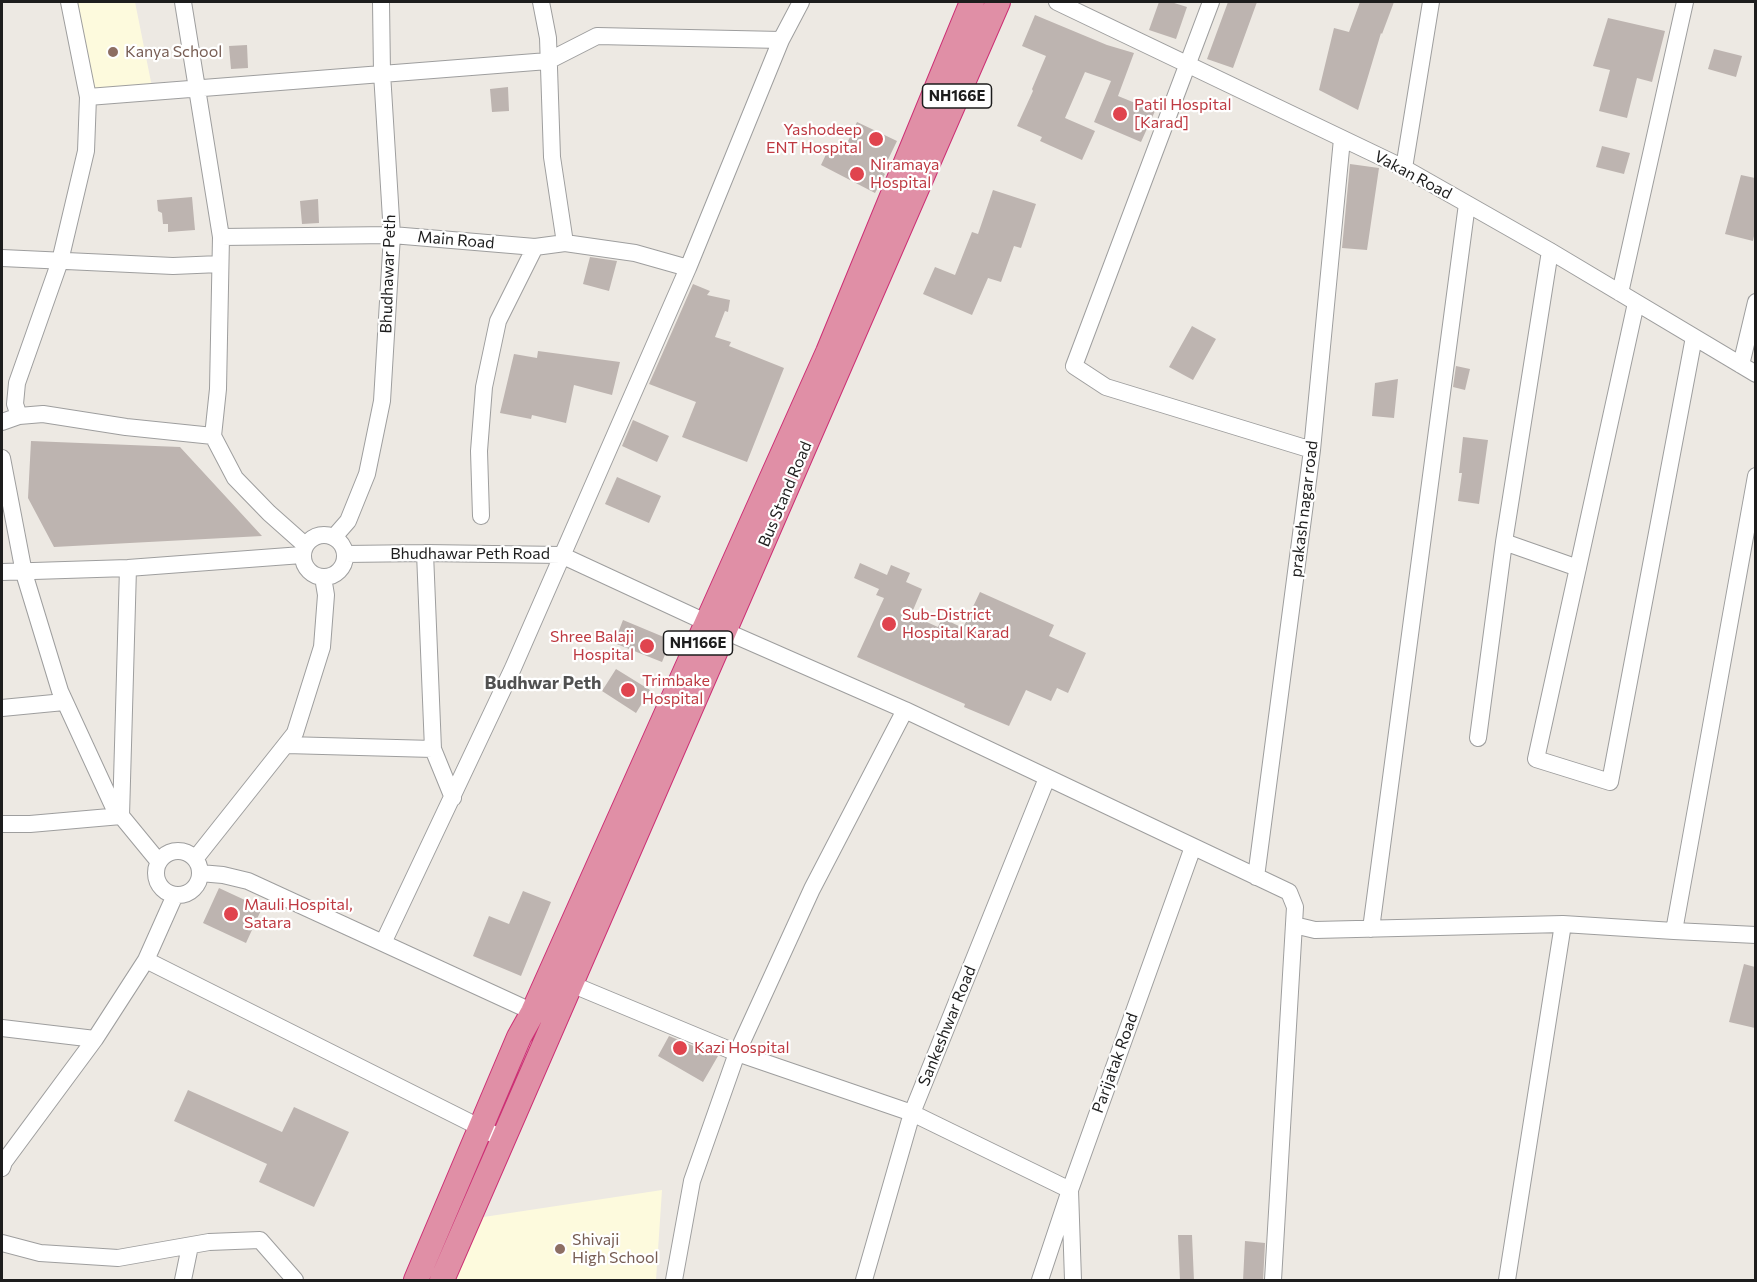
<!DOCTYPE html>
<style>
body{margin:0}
#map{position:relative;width:1757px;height:1282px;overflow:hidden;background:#ede9e3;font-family:Commissioner,sans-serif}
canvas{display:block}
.frame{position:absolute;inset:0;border:3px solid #1d1d1d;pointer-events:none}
</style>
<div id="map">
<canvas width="1757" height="1282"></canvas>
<div class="frame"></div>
</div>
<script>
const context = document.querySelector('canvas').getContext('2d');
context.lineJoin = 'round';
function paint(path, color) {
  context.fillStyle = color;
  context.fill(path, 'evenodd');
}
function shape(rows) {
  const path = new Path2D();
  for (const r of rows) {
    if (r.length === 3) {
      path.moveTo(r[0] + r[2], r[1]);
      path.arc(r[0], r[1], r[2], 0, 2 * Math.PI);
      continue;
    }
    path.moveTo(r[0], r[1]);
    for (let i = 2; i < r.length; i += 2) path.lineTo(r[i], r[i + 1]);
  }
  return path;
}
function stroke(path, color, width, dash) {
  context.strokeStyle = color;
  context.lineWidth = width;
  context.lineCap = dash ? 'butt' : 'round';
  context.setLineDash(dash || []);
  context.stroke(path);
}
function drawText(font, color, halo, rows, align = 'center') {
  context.font = font + ' Commissioner,sans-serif';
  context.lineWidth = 4.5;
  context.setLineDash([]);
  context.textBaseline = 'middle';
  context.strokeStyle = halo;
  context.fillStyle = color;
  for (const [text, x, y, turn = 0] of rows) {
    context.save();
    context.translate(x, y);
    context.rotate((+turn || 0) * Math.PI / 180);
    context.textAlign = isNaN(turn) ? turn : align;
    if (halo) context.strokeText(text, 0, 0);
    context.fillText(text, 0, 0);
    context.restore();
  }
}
paint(shape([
 [69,2,135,2,153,92,88,97],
 [662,1190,656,1280,446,1280,477,1218]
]), '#fdfadd');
paint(shape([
 [1159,2,1171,2,1187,7,1176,39,1149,30],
 [1228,2,1257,2,1233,68,1207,59],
 [1360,2,1394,2,1382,34,1381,33,1358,110,1319,90,1334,28,1349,32],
 [1035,15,1107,45,1134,53,1118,96,1155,111,1141,142,1094,122,1111,81,1085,72,1065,118,1095,131,1082,160,1040,141,1042,137,1017,126,1033,91,1032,89,1046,56,1022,46],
 [1608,18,1665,31,1652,82,1637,78,1627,118,1599,111,1610,70,1593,66],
 [247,45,248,68,231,69,229,46],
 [1714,49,1742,56,1736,77,1708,69],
 [508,87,509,111,492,112,490,89],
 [857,122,897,141,882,172,885,174,875,193,821,165,830,146,843,152],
 [1602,146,1630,153,1624,174,1596,167],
 [1350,164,1379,168,1367,250,1342,248],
 [1741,175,1755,178,1755,231,1753,241,1725,234],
 [993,190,1036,204,1021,248,1014,246,1001,282,988,278,972,315,923,294,935,267,955,275,972,232,978,234],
 [192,197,195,230,168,232,168,224,163,224,162,213,158,211,157,200],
 [318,199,319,223,302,224,300,201],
 [590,257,617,261,609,291,583,284],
 [693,284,710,291,707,295,730,300,728,312,725,311,715,337,731,342,729,346,784,368,747,462,682,437,696,402,649,384],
 [1192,326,1216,339,1193,380,1169,367],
 [538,351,620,362,612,395,574,385,566,423,532,415,531,419,500,413,514,354,537,358],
 [1456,366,1470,369,1465,390,1453,387],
 [1398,379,1394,418,1372,416,1375,383],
 [633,420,669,436,657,462,622,446],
 [1463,437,1488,440,1479,504,1458,501,1462,473,1459,473],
 [31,441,180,447,262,536,54,547,28,498],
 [617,477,661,496,649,523,605,504],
 [860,563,887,575,891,565,910,573,906,582,922,589,911,615,938,627,942,618,963,628,980,592,1054,625,1049,636,1086,653,1068,693,1057,688,1051,701,1026,690,1009,726,964,707,965,704,857,657,884,598,876,595,879,589,854,578],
 [623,620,671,640,662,662,614,643],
 [616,669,650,690,636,713,602,691],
 [219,888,262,908,246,943,203,923],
 [523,891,551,902,521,976,473,956,489,916,509,924],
 [1744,964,1755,967,1755,1028,1729,1022],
 [669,1036,718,1056,703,1082,658,1056],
 [188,1090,282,1132,294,1107,349,1132,314,1207,259,1182,267,1164,174,1121],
 [1178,1235,1192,1235,1194,1281,1180,1281],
 [1245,1241,1265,1243,1263,1281,1243,1281]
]), '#bdb4b0');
const minor = shape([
 [183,2,221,237,218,389,213,436,235,478,269,513,305,545],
 [541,2,548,38,552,157,565,243],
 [1057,2,1404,168,1550,251,1756,374],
 [1211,2,1074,366,1106,387,1312,450],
 [88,97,548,61,597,36,781,40],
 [1404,168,1431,2],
 [221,237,392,235,535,247,565,243,635,253,688,268],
 [2,258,173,266,220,264],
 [1620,293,1685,2],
 [1636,303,1536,759,1610,782,1694,337],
 [1741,365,1756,302],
 [19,416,15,404,17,383,60,261,86,151,88,97,69,2],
 [2,422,19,416,43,414,126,427,213,436],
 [2,458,24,573,60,691,113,806,159,862],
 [481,516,479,451,484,387,498,321,535,247],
 [324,556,21],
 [334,537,348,521,367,474,382,401,392,235,382,73,381,2],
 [1504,542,1578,568],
 [425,553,433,749,453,798],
 [345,554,425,553,561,555,725,631,905,710,1289,892,1295,907,1273,1280],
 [2,572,128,568,302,555],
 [2,708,64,702],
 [1478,738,1504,542,1550,251],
 [286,745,433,749],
 [2,824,30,824,121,816,128,568],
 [178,873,22],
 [195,859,295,733,322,647,326,595,323,577],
 [200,873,223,875,248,881,533,1012],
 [1256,877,1312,450,1342,139],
 [1294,925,1315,930,1563,924],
 [1371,929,1467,204],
 [1674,931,1756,935],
 [383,943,513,668,688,268,781,40,801,2],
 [146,960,503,1139],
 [571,984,737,1053,912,1113,1070,1190,1073,1280],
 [2,1028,95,1039],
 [2,1168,4,1162,95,1039,146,960,175,895],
 [2,1243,40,1253,118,1258,209,1242,260,1240,295,1280],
 [183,1280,190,1246],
 [674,1280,692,1181,737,1053,812,889,905,710],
 [864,1280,912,1113,1047,778],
 [1040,1280,1070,1190,1193,847],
 [1507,1280,1563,924,1674,931,1756,476]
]);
const highway = shape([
 [416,1280,519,1037,533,1012,828,352,972,2],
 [442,1280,998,2]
]);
stroke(minor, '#9e9e9e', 18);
stroke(highway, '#cc2f74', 26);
stroke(minor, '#fff', 16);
stroke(highway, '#e08fa6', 24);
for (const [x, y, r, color] of [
 [113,52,6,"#8d6e63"],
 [1120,114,8,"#e0444e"],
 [876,139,8,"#e0444e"],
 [857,174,8,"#e0444e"],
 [889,624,8,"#e0444e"],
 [647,646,8,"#e0444e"],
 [628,690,8,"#e0444e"],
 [231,914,8,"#e0444e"],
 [680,1048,8,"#e0444e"],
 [560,1249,6,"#8d6e63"]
]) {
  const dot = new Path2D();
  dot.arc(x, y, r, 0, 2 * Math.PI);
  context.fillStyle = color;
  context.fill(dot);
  stroke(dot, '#fff', 2);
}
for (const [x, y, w] of [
 [957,96,69],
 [698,643,69]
]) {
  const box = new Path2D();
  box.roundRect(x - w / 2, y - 12, w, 24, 4.5);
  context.fillStyle = '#fff';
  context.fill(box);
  stroke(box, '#1d1d1d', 1.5);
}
drawText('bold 15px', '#1d1d1d', null, [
 ["NH166E",957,96],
 ["NH166E",698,643]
]);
drawText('16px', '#785e54', '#fff', [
 ["Kanya School",125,52],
 ["Shivaji",572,1240],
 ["High School",572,1258]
], 'left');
drawText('16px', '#be3a42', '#fff', [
 ["Patil Hospital",1134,105],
 ["[Karad]",1134,123],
 ["Yashodeep",862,130,"right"],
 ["ENT Hospital",862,148,"right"],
 ["Niramaya",870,165],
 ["Hospital",870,183],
 ["Sub-District",902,615],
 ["Hospital Karad",902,633],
 ["Shree Balaji",634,637,"right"],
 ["Hospital",634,655,"right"],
 ["Trimbake",642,681],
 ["Hospital",642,699],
 ["Mauli Hospital,",244,905],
 ["Satara",244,923],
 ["Kazi Hospital",694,1048]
], 'left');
drawText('16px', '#1d1d1d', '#fff', [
 ["Vakan Road",1413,175,28],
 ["Main Road",456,240,5],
 ["Bhudhawar Peth",388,274,-88],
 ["Bus Stand Road",785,494,-67],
 ["prakash nagar road",1304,509,-83],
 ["Bhudhawar Peth Road",470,554],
 ["Sankeshwar Road",947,1026,-68],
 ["Parijatak Road",1115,1063,-70]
]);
drawText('bold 18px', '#505050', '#fff', [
 ["Budhwar Peth",543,683]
]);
</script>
